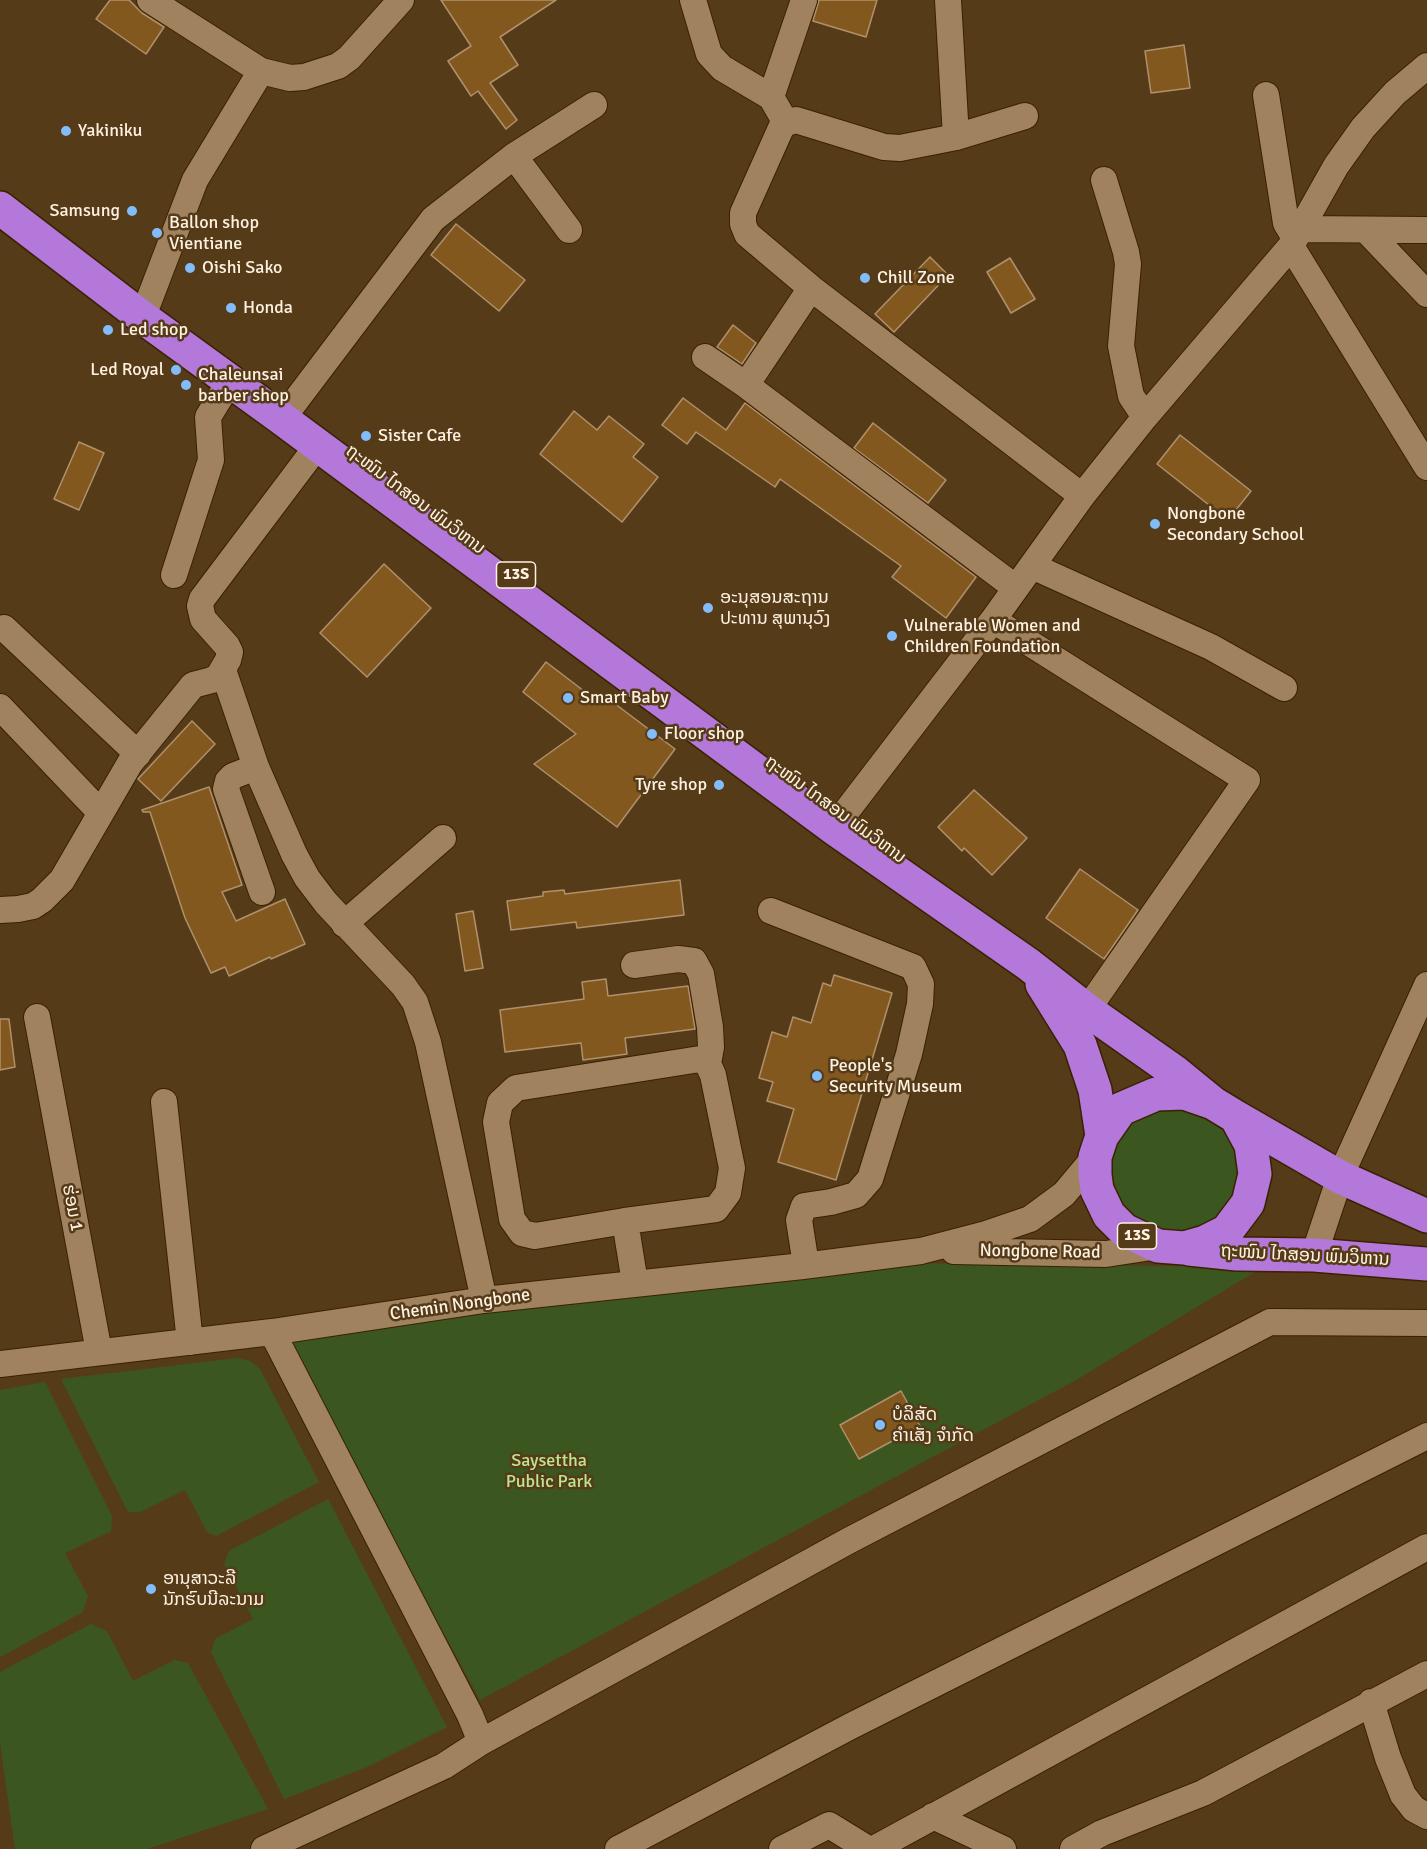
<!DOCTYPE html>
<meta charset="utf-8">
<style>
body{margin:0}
canvas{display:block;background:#553b18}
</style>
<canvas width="1427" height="1849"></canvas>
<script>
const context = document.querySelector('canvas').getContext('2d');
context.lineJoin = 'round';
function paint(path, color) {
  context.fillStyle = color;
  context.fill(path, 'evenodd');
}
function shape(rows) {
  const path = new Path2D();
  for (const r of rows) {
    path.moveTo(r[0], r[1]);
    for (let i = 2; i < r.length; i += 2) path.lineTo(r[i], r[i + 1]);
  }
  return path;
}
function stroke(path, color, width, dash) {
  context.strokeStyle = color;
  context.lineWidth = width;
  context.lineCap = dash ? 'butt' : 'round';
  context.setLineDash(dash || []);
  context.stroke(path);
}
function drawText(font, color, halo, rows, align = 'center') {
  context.font = font + ' Signika,"Noto Sans Lao",sans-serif';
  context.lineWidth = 5;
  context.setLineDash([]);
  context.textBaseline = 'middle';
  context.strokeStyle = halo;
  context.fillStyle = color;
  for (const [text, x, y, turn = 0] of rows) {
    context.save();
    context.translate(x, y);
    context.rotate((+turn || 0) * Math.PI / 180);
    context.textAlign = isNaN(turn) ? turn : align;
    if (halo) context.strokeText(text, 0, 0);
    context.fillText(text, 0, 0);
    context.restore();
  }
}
paint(shape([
 [1157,1099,1233,1121,1251,1172,1223,1229,1156,1241,1103,1191,1105,1138],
 [889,1263,1263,1267,1076,1380,480,1700,285,1339,491,1307],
 [237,1358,250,1361,260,1369,319,1482,216,1536,207,1532,185,1490,140,1512,128,1512,61,1379],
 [45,1382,112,1516,111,1531,65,1553,88,1596,83,1612,0,1657,0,1390],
 [328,1499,447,1727,367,1767,284,1799,211,1652,215,1639,253,1619,224,1564,229,1551],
 [91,1624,107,1631,133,1681,175,1660,188,1663,268,1809,147,1849,15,1849,0,1743,0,1672]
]), '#3c5620');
const building = shape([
 [110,0,129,0,142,13,164,27,146,54,96,19,110,0],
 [441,0,556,0,500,37,518,65,490,83,517,120,506,129,478,91,471,96,448,61,471,46,441,0],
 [819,0,877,0,866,37,813,21,819,0],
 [1184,45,1190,88,1151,93,1145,51,1184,45],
 [456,224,525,280,499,311,431,255,456,224],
 [930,257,948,275,894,332,875,314,930,257],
 [1010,258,1035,299,1011,313,987,272,1010,258],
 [733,325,756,343,742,364,717,347,733,325],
 [683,398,726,430,745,403,976,577,946,618,892,577,901,566,780,479,775,487,696,432,687,444,662,425,683,398],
 [574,411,597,430,609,416,644,444,633,457,658,477,622,522,540,454,574,411],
 [873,423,946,480,928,503,854,448,873,423],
 [1180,435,1251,491,1228,520,1157,464,1180,435],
 [79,442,104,453,79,510,54,499,79,442],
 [384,564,431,608,367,677,320,633,384,564],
 [546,662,601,704,606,697,675,749,617,827,534,764,576,734,523,692,546,662],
 [192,721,215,744,161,801,138,779,192,721],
 [209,787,242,885,222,892,236,921,285,899,305,944,271,959,270,957,229,976,225,967,211,973,185,918,150,812,143,812,142,810,209,787],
 [974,790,1027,838,992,875,964,848,962,851,938,827,974,790],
 [1080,869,1138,910,1104,959,1046,918,1080,869],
 [680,880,684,915,577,928,576,922,511,930,507,901,543,896,543,892,564,890,565,894,680,880],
 [473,911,483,968,465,971,456,914,473,911],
 [834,975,892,993,836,1180,778,1162,794,1109,767,1101,773,1082,759,1078,772,1032,787,1037,793,1017,811,1023,823,983,831,986,834,975],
 [606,979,608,996,688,986,695,1029,625,1038,627,1054,583,1060,581,1043,505,1052,500,1010,584,999,582,982,606,979],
 [0,1019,9,1019,15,1067,0,1070,0,1019],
 [901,1391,920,1426,859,1459,840,1425,901,1391]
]);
paint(building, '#82581f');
stroke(building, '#b0916d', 1.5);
const minor = shape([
 [150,0,261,71],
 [693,0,709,54,722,68,771,97,786,123],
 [948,0,956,137],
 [1266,95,1286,223,1295,238],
 [771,97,804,0],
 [1025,116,956,137,900,148,884,147,796,120,786,123,781,128,743,213,743,224,747,234,811,288,1082,496],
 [514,156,569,230],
 [1104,180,1126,252,1128,264,1121,346,1131,396,1145,417],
 [1301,229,1427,230],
 [1367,231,1427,294],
 [1291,246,1427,467],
 [148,303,195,180,261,71,290,78,304,77,338,66,349,58,401,0],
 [705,357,746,385,1016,588],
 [746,385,811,288],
 [291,407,433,219,514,156,594,105],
 [1032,566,1211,647,1284,688],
 [174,575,211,460,208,417,230,381],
 [993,620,1247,780,1087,1010],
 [4,628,138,754],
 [223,670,256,767,294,854,307,878,326,903,403,985,415,1002,428,1042,484,1300],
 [0,707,101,813],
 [256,767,233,776,228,781,226,789,262,892],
 [842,817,993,620,1082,496,1145,417,1291,246,1336,166,1363,128,1395,93,1427,66],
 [0,910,18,909,33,906,42,900,62,880,130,763,193,685,212,680,218,677,228,660,230,652,227,646,203,619,200,606,202,599,318,445],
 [771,911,913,967,921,984,920,1004,909,1054,870,1179,856,1195,831,1202,804,1206,799,1220,806,1265],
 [344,924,443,838],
 [634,965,678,959,694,961,701,974,710,1027,711,1047,708,1064],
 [37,1017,99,1352],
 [164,1102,190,1342],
 [625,1221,535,1236,522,1233,512,1219,496,1122,500,1103,516,1088,700,1059,708,1064,713,1075,732,1168,728,1193,716,1209,625,1221,635,1283],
 [954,1251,1106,1254,1158,1246],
 [1314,1255,1340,1177,1427,985],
 [272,1332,470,1715,481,1742],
 [0,1364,272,1332,484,1300,803,1266,921,1251,986,1234,1030,1219,1064,1194,1095,1157],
 [1371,1702,1388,1758,1403,1795,1414,1809,1427,1816],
 [933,1816,1003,1849],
 [264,1849,444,1766,481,1742,850,1540,1270,1322,1427,1323],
 [618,1849,851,1726,1427,1436],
 [782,1849,829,1825,868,1849],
 [874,1849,1427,1547],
 [1073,1849,1102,1833,1203,1793,1427,1674]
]);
const highway = shape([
 [0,208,142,317,281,418,835,829,1028,964,1087,1010,1175,1072,1213,1103,1236,1117,1251,1145,1255,1174,1248,1203,1227,1231,1205,1242,1184,1248,1158,1246,1124,1230,1109,1215,1097,1190,1095,1175,1095,1157,1102,1136,1121,1109,1156,1094,1184,1093,1213,1103],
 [1042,984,1080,1045,1095,1090,1102,1136],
 [1236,1117,1340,1177,1427,1216],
 [1189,1249,1237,1254,1314,1255,1427,1264]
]);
stroke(minor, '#3a2100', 28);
stroke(highway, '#3a2100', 36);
stroke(minor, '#a0825f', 26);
stroke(highway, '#b378d9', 33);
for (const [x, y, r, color] of [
 [66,131,6,"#82bcfa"],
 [132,211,6,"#82bcfa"],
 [157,233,6,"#82bcfa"],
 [190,268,6,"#82bcfa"],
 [865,278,6,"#82bcfa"],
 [231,308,6,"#82bcfa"],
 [108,330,6,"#82bcfa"],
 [176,370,6,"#82bcfa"],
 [186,385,6,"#82bcfa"],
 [366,436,6,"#82bcfa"],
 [1155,524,6,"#82bcfa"],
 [708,608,6,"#82bcfa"],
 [892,636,6,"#82bcfa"],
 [568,698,6,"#82bcfa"],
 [652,734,6,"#82bcfa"],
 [719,785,6,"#82bcfa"],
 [817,1076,6,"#82bcfa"],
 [880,1425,6,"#82bcfa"],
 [151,1589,6,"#82bcfa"]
]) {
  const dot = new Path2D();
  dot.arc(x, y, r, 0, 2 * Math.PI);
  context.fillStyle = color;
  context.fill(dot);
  stroke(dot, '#553b18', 2);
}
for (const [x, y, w] of [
 [516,575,39],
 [1137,1236,39]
]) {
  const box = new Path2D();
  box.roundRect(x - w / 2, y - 13, w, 26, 4.5);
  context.fillStyle = '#553b18';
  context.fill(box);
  stroke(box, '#fef1e2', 1.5);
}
drawText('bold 16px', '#fef1e2', null, [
 ["13S",516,575],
 ["13S",1137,1236]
]);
drawText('18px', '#fef1e2', '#553b18', [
 ["Yakiniku",78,131],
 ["Samsung",120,211,"right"],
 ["Ballon shop",169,223],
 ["Vientiane",169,244],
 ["Oishi Sako",202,268],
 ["Chill Zone",877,278],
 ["Honda",243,308],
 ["Led shop",120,330],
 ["Led Royal",164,370,"right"],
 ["Chaleunsai",198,375],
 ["barber shop",198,396],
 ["Sister Cafe",378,436],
 ["Nongbone",1167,514],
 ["Secondary School",1167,535],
 ["ອະນຸສອນສະຖານ",720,598],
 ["ປະທານ ສຸພານຸວົງ",720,619],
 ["Vulnerable Women and",904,626],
 ["Children Foundation",904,647],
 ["Smart Baby",580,698],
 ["Floor shop",664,734],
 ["Tyre shop",707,785,"right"],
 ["People's",829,1066],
 ["Security Museum",829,1087],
 ["ບໍລິສັດ",892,1415],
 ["ຄຳເສັງ ຈຳກັດ",892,1436],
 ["ອານຸສາວະລີ",163,1579],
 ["ນັກຮົບນີລະນາມ",163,1600]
], 'left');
drawText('18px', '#fef1e2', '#553b18', [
 ["ຖະໜົນ ໄກສອນ ພົມວິຫານ",415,500,37],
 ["ຖະໜົນ ໄກສອນ ພົມວິຫານ",835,810,36],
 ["ຮ່ອມ 1",72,1208,79],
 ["Nongbone Road",1040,1252,1],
 ["ຖະໜົນ ໄກສອນ ພົມວິຫານ",1305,1256,3],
 ["Chemin Nongbone",460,1305,-8]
]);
drawText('18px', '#bae691', '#553b18', [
 ["Saysettha",549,1461],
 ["Public Park",549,1482]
]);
</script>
